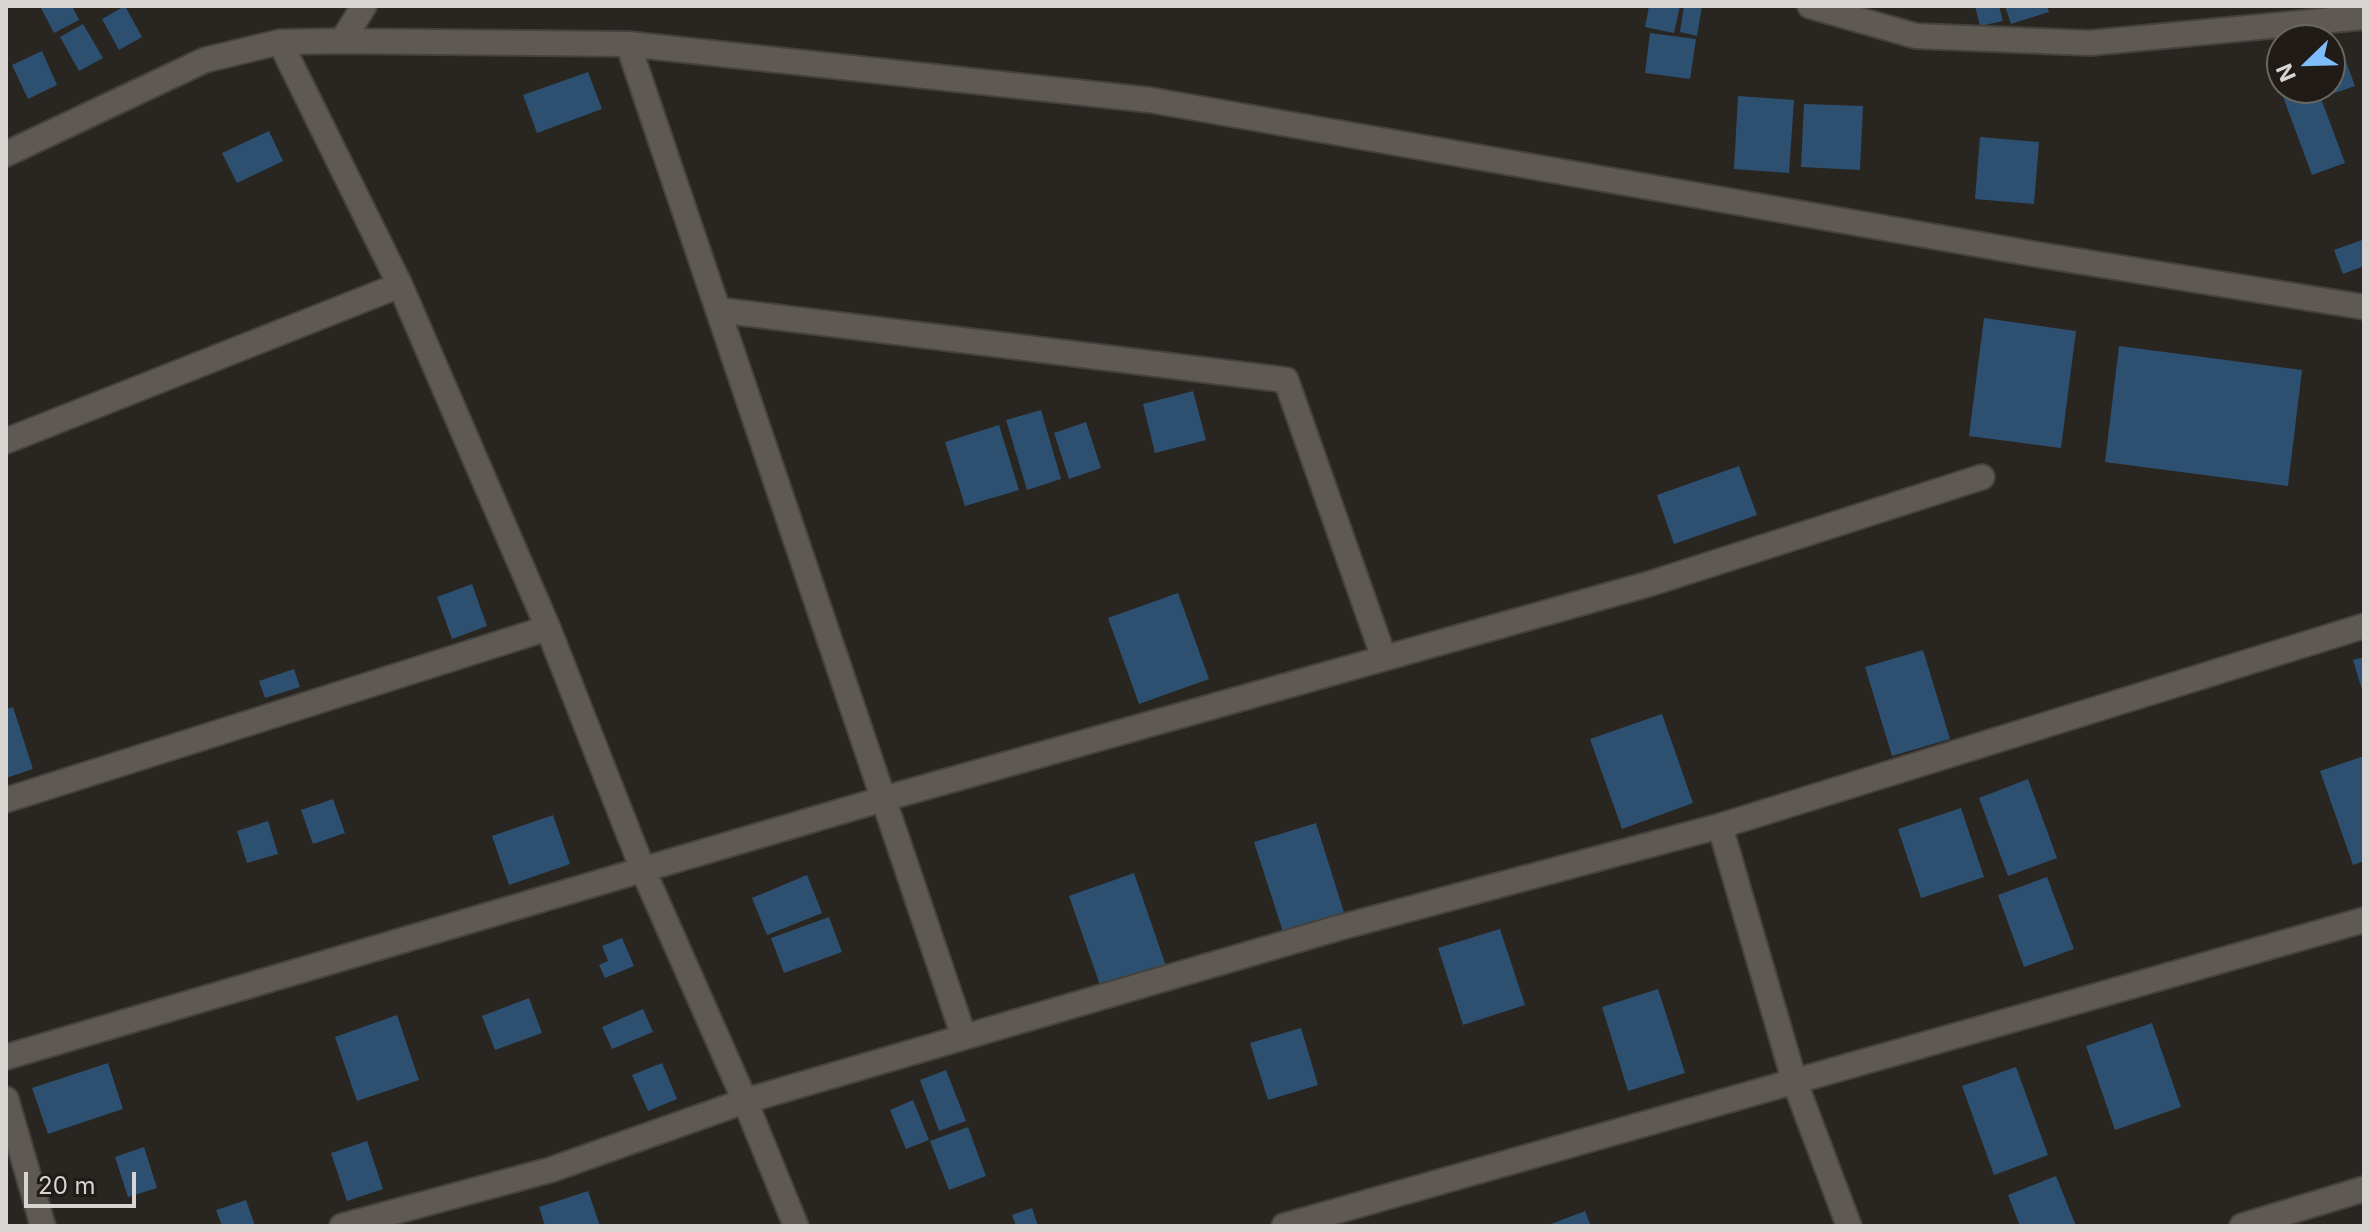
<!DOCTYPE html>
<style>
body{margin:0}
#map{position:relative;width:2370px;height:1232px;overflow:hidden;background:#292520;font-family:Inter,sans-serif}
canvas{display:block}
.frame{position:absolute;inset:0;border:8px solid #d7d4d1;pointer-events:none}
.north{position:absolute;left:2266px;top:24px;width:80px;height:80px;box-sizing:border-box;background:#201b17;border:2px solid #696561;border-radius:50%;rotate:247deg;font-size:22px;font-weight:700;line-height:32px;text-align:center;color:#d7d4d1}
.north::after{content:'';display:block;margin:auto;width:28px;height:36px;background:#7fbdfa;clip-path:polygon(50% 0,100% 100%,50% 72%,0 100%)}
.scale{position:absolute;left:24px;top:1172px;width:112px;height:36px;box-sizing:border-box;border:4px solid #d7d4d1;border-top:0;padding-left:10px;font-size:24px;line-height:28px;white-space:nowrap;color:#d7d4d1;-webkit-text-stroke:6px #201b17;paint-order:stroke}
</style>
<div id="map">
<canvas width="2370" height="1232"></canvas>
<div class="frame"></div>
<div class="north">N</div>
<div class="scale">20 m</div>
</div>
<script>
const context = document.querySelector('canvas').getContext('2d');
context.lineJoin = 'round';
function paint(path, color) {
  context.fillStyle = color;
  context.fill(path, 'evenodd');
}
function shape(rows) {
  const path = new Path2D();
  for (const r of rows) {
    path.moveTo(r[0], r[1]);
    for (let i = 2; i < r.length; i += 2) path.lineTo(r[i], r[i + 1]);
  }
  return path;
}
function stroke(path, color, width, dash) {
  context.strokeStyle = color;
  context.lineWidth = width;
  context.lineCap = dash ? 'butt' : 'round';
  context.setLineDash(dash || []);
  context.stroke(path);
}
paint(shape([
 [40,6,72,6,79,20,54,33],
 [125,6,142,37,119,50,102,19],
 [1649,6,1680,6,1674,33,1645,27],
 [1684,6,1702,6,1697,36,1680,32],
 [1975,6,1999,6,2003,21,1980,26],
 [2005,6,2047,6,2049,12,2011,24],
 [83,24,103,58,79,71,60,37],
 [1650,33,1696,39,1690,79,1645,73],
 [42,51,57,85,28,99,12,65],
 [2343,53,2355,86,2329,95,2326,88,2330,88,2330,58],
 [588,72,602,109,537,133,523,95],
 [2282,73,2282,88,2317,88,2345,163,2312,175,2275,75],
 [1738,96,1794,100,1789,173,1734,169],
 [1804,104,1863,106,1860,170,1801,167],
 [269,131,283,161,237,183,222,153],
 [1980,137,2039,142,2034,204,1975,199],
 [2362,240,2364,266,2343,274,2334,250],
 [1984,318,2076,331,2061,448,1969,436],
 [2119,346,2302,370,2288,486,2105,462],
 [1193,391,1206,440,1155,453,1143,404],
 [1041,410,1061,479,1027,490,1006,420],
 [1086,422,1101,468,1069,479,1054,433],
 [999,425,1019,490,965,506,945,442],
 [1739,466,1757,515,1674,544,1657,495],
 [472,584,487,626,452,639,437,597],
 [1178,593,1209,679,1139,704,1108,618],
 [1923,650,1950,739,1892,756,1865,667],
 [2364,657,2364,693,2363,693,2353,660],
 [294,669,300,687,265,698,259,681],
 [13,707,33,769,6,778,6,709],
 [1662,714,1693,803,1622,829,1590,739],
 [2364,756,2364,861,2353,865,2320,771],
 [2028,779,2057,858,2008,876,1979,798],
 [333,799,345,833,313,844,301,810],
 [1961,808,1984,877,1921,898,1898,829],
 [553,815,570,864,509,885,492,836],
 [268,821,278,854,247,863,237,831],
 [1316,823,1346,919,1285,938,1254,842],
 [1134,873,1166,966,1101,988,1069,896],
 [807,875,822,913,767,935,752,898],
 [2047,877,2074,949,2024,967,1998,895],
 [829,917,842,952,784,973,771,938],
 [1500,929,1525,1005,1463,1025,1438,948],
 [622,938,634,966,605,978,599,965,608,961,602,946],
 [1658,989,1685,1073,1628,1091,1602,1007],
 [529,998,542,1033,495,1050,482,1016],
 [643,1009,653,1032,612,1049,602,1027],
 [397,1015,419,1080,357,1101,335,1037],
 [2152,1023,2181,1107,2115,1130,2086,1046],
 [1301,1028,1318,1085,1268,1100,1250,1043],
 [108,1063,123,1109,48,1134,32,1088],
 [662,1063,677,1099,648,1111,632,1075],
 [2016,1067,2048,1155,1994,1175,1962,1086],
 [946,1070,966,1121,939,1131,920,1080],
 [913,1100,929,1140,906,1149,890,1110],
 [968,1127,986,1176,949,1190,930,1141],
 [367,1141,383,1189,347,1201,331,1153],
 [144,1147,157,1188,128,1197,115,1157],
 [2056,1176,2076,1226,2020,1226,2008,1195],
 [588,1191,600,1226,545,1226,539,1207],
 [246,1200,255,1226,222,1226,216,1210],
 [1032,1208,1038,1226,1016,1226,1012,1215],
 [1585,1211,1591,1226,1546,1226]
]), '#2e5070');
const minor = shape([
 [1810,6,1916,36,2090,43,2364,17],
 [342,41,628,44,1150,100,2034,254,2364,307],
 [280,42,400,285,548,628],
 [628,44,964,1037],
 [6,154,205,60,280,42,342,41,364,6],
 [718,310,1286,380,1384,658],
 [6,441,400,285],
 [6,800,548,628,643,870,745,1101,796,1226],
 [1720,826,1794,1080,1849,1226],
 [6,1057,883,799,1652,583,1982,477],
 [6,1099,43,1226],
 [342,1226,550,1170,745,1101,1338,928,1720,826,2364,626],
 [1284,1226,2364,920],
 [2242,1226,2364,1189]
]);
stroke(minor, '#45413e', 28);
stroke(minor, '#5f5954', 24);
</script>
